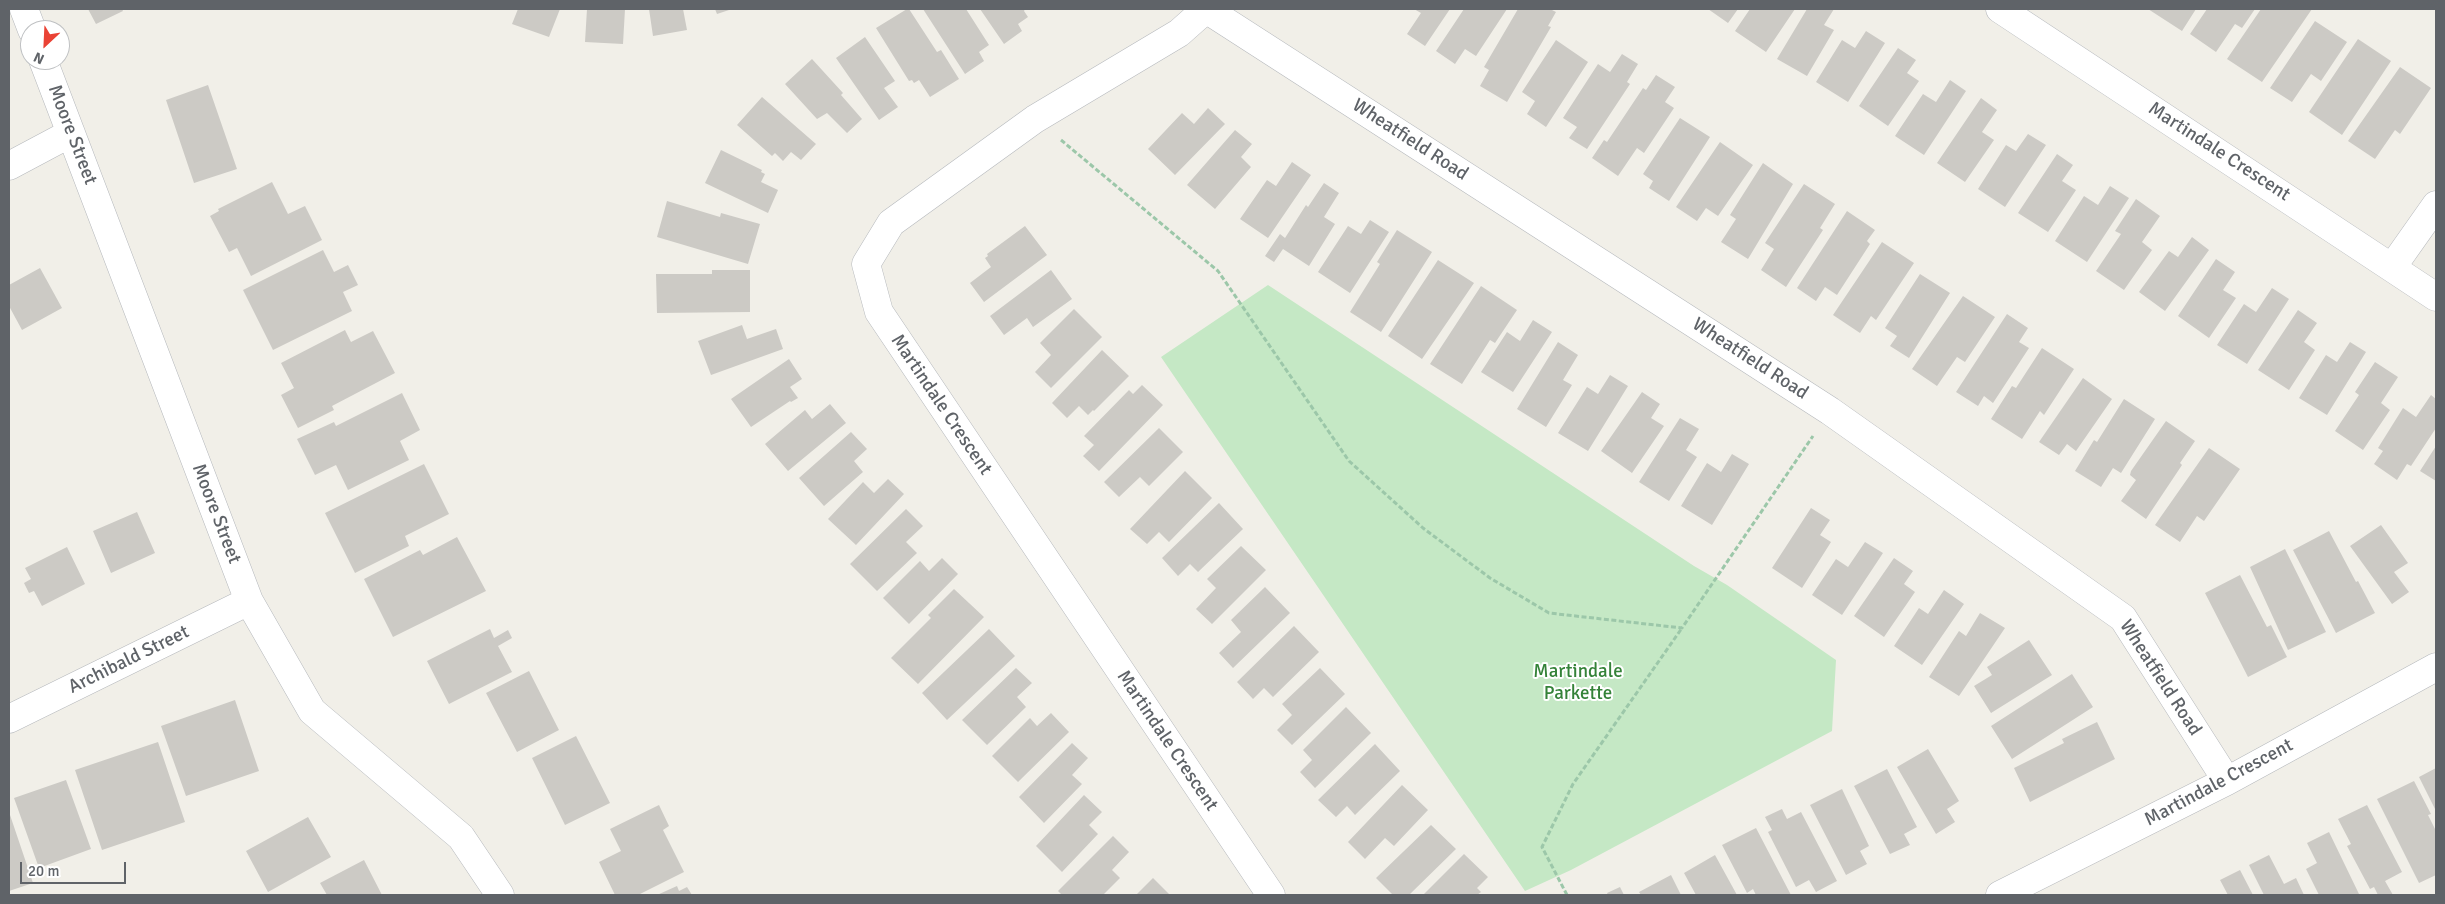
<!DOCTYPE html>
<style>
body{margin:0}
#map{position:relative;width:2445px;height:904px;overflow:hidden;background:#f1efe8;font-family:Signika,sans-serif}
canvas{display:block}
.frame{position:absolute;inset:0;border:10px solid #5f6368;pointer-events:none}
.north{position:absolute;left:20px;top:20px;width:50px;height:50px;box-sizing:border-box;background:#fff;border:1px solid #bfc1c3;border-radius:50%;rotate:205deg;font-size:14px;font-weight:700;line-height:20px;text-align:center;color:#5f6368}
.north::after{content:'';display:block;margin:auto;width:18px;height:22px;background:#ea4335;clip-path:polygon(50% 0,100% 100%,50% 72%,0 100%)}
.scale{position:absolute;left:20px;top:862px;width:106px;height:22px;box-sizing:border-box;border:2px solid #5f6368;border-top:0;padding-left:6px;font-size:15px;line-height:18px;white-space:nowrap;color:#5f6368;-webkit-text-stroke:4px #fff;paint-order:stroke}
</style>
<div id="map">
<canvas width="2445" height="904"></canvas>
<div class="frame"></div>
<div class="north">N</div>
<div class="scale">20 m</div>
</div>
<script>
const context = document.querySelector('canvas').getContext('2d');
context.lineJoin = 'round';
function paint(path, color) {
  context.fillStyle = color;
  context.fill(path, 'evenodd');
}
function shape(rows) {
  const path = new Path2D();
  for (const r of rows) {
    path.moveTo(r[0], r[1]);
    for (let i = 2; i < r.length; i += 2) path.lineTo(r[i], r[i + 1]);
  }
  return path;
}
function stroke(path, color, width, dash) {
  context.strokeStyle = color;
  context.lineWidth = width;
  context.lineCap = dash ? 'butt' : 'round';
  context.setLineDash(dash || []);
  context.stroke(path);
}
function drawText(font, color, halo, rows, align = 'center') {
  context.font = font + ' Signika,sans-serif';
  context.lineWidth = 4;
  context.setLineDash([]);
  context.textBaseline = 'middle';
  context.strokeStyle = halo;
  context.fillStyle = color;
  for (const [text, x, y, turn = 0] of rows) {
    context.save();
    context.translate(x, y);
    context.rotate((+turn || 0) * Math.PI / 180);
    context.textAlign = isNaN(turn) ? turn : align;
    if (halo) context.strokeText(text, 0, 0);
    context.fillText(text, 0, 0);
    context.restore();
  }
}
paint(shape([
 [1268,285,1694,566,1727,585,1836,660,1832,731,1571,870,1525,891,1161,357]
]), '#c5e8c5');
paint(shape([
 [88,9,122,9,123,11,96,24],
 [518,9,560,9,549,37,512,24],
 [587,9,625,9,623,44,585,42],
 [649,9,683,9,687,30,653,36],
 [715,9,732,9,717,14],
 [907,9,909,9,937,52,941,50,959,79,930,97,919,80,914,83,912,80,909,81,876,28],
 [923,9,966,9,989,45,979,52,984,61,965,74],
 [980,9,1025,9,1024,11,1028,17,1018,24,1022,31,1004,44],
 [1414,9,1450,9,1425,46,1407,34,1421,13],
 [1464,9,1507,9,1476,56,1465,49,1455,64,1436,51],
 [1518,9,1550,9,1556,12,1548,26,1551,27,1507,102,1480,86,1489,70,1484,67],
 [1708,9,1738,9,1728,23],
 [1750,9,1795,9,1766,52,1735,31],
 [1807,9,1834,9,1824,25,1834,30,1807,76,1777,59],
 [2148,9,2196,9,2182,31],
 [2207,9,2255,9,2242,28,2235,24,2216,52,2190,34],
 [2261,9,2312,9,2262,82,2227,59],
 [2315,21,2347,42,2321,81,2311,74,2292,102,2270,88],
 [1866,31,1885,43,1848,102,1816,82,1842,40,1855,48],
 [865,37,895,81,884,88,898,107,879,120,836,58],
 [2358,39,2391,61,2342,135,2309,112],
 [1556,40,1588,62,1546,127,1527,114,1535,101,1522,92],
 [1898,48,1916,60,1907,73,1919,81,1888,126,1859,106],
 [1622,54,1638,64,1627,82,1630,84,1587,149,1569,138,1577,127,1563,118,1598,64,1610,72],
 [812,59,843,93,841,95,862,119,847,133,827,113,817,119,785,84],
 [2400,67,2431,88,2400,134,2395,130,2375,159,2348,141],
 [1656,75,1675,87,1665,102,1674,108,1644,153,1637,148,1618,176,1592,158,1604,140,1607,142,1643,88,1646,90],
 [1950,80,1966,91,1924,155,1895,136,1923,94,1936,102],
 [208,85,237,169,194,183,166,100],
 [762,97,816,144,801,160,791,152,783,161,775,153,772,156,737,125],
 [1981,98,1997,110,1982,132,1994,140,1965,182,1937,163],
 [1208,108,1225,124,1175,175,1148,149,1182,113,1194,124],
 [1680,118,1710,137,1669,201,1649,188,1653,181,1643,174],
 [1235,130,1252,144,1241,157,1251,167,1215,209,1187,185],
 [2028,134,2046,145,2005,207,1978,189,2006,145,2016,151],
 [1720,142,1753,165,1718,216,1706,208,1697,221,1676,207],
 [721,150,762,170,761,172,765,174,761,182,778,190,768,213,705,183],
 [2057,154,2073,165,2062,181,2076,190,2048,232,2018,213],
 [1292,162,1311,175,1268,238,1240,219,1267,180,1276,186],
 [1763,163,1793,184,1748,259,1721,242,1736,219,1730,215],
 [272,182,288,214,305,206,322,240,251,276,237,248,229,252,210,216,219,211,218,209],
 [1324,183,1339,193,1324,217,1335,224,1309,266,1283,249,1274,262,1265,256,1280,234,1285,238,1306,205,1308,207],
 [1804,184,1835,204,1820,228,1823,230,1786,287,1761,270,1774,249,1765,243],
 [2110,186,2129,198,2087,262,2055,241,2084,196,2098,205],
 [2136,199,2160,216,2142,242,2152,250,2124,290,2096,271,2121,234,2115,231],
 [667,201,720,217,721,213,760,224,748,264,657,237],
 [1847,211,1875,230,1867,241,1870,244,1837,295,1825,287,1816,301,1797,288],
 [1370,220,1389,232,1350,293,1318,272,1348,226,1361,234],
 [1025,226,1047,255,984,302,970,283,991,267,985,258,988,256,987,254],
 [1397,230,1432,252,1381,332,1350,312,1380,264,1377,262],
 [2192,237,2209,250,2165,311,2139,292,2169,251,2178,257],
 [1882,242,1914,263,1876,320,1871,316,1860,333,1833,315],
 [323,250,334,272,348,265,358,285,343,292,352,311,273,350,243,290],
 [2216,259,2235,272,2223,290,2236,298,2209,338,2178,316],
 [1438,260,1474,283,1422,359,1388,336],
 [40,268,62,308,22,330,9,306,9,285],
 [712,270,750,270,750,312,657,313,656,274,712,274],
 [1051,270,1072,299,1033,327,1027,318,1004,335,990,316],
 [1920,274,1950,293,1909,358,1890,346,1897,336,1885,328],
 [1481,286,1517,310,1495,343,1490,340,1462,384,1430,364],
 [2272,288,2289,299,2247,364,2217,345,2244,304,2256,312],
 [1963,296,1995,317,1965,362,1957,357,1937,386,1912,369],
 [1074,309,1102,337,1051,388,1035,372,1051,355,1040,343],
 [2298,310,2317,323,2304,342,2315,350,2289,390,2258,370],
 [2007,314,2028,328,2019,342,2029,348,1993,403,1984,396,1978,406,1956,392],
 [1533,320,1552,332,1513,392,1481,372,1507,332,1520,341],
 [742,325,747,339,776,329,783,349,711,375,698,341],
 [345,330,351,342,373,331,395,373,332,406,334,410,298,428,281,395,294,388,281,363],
 [1558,342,1578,355,1563,380,1572,385,1546,427,1517,409],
 [2350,342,2366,352,2327,415,2299,398,2326,355,2337,362],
 [2042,348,2074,369,2044,415,2040,411,2022,439,1991,419,2012,386,2016,388],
 [1102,350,1129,376,1094,411,1093,410,1088,415,1079,406,1067,418,1052,403],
 [789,359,802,379,790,387,798,398,791,402,790,401,751,427,731,399],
 [2375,362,2398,377,2381,403,2390,410,2363,450,2335,431,2359,395,2355,392],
 [1610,375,1628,386,1588,451,1558,433,1587,387,1598,394],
 [2083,378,2112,399,2076,451,2067,444,2059,455,2039,442],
 [1142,385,1163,405,1099,471,1083,456,1094,445,1084,436,1129,390,1133,394],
 [1642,392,1660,404,1651,418,1664,426,1632,473,1601,451],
 [402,393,420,430,400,441,409,460,348,490,336,465,315,475,297,439,334,422,336,426],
 [2431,395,2436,399,2436,428,2411,466,2407,464,2397,480,2374,464,2383,451,2378,448,2403,408,2416,417],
 [2124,399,2155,419,2121,473,2113,468,2101,487,2075,471,2094,440,2097,442],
 [830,404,846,423,788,471,765,444,805,410,812,419],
 [1680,418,1699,429,1686,450,1697,457,1669,501,1639,482],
 [2166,421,2195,441,2180,463,2182,465,2146,519,2121,501,2136,480,2130,475,2131,471],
 [1159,428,1183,452,1149,486,1140,477,1119,497,1104,482],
 [851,432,867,449,854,461,863,472,824,506,799,478],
 [2436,446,2436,481,2420,471],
 [2209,448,2240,469,2204,521,2197,516,2180,542,2155,525],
 [1732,454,1749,464,1712,525,1681,506,1707,463,1721,472],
 [424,464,449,514,405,536,409,546,355,573,325,513],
 [1185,471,1212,498,1169,542,1159,532,1147,544,1130,529],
 [888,479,904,494,856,545,828,519,863,482,874,493],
 [1219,503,1243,529,1198,572,1190,564,1178,576,1162,558],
 [1811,508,1830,520,1820,535,1831,542,1802,588,1772,568],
 [906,509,923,526,906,542,917,553,877,591,850,564],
 [137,512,155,553,111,573,93,531],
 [2381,525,2408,563,2394,572,2409,592,2392,604,2350,546],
 [2329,531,2356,582,2358,581,2375,613,2336,633,2293,550],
 [457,537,486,591,393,637,364,579,420,550,423,555],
 [1865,542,1883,553,1842,615,1812,595,1836,559,1848,567],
 [1241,546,1266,570,1212,624,1196,609,1216,588,1207,579],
 [67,547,85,584,42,606,34,591,29,593,24,583,31,579,25,568],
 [2285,549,2326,632,2288,650,2250,567],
 [942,558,958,574,909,624,883,598,920,561,929,571],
 [1894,558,1913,571,1904,584,1915,592,1884,637,1854,616],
 [2240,575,2267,627,2271,625,2287,657,2248,677,2205,593],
 [1265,587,1290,613,1233,668,1219,653,1241,632,1231,620],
 [954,589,984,617,918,684,891,658,931,618,928,615],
 [1944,590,1964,604,1922,665,1894,646,1919,608,1928,614],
 [1980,613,2005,628,1959,696,1929,677,1959,631,1966,636],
 [1294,626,1319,652,1273,697,1264,688,1253,699,1237,682],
 [490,629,494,638,508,630,512,638,498,646,512,672,449,704,427,661],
 [989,629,1015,656,947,720,922,693],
 [2029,640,2052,675,1991,713,1974,686,1992,675,1987,667],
 [1016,668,1032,683,1017,697,1026,707,987,745,962,720],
 [1320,668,1345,694,1292,745,1277,730,1292,715,1282,704],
 [529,671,559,730,517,752,486,693],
 [2072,674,2093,707,2012,759,1991,726],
 [235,700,259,771,186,796,161,726],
 [1346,707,1371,733,1315,788,1300,772,1312,760,1303,750],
 [1051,713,1069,732,1018,782,992,756,1030,718,1037,726],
 [2097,722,2115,759,2030,802,2014,768,2064,743,2062,739],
 [576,736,610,803,565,825,532,758],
 [158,742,185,822,102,850,75,770],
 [1072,743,1088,758,1072,775,1082,784,1044,823,1019,797],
 [1375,744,1400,771,1355,815,1347,806,1336,817,1318,800],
 [1928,749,1959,801,1947,809,1955,822,1936,834,1897,767],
 [2436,768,2436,811,2419,777],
 [1887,769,1917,827,1904,834,1910,845,1890,854,1854,786],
 [66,780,91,849,39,868,14,798],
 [2414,781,2431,814,2428,815,2436,831,2436,875,2419,883,2377,799],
 [1402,785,1428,810,1394,846,1385,838,1365,859,1348,842],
 [1842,789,1869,846,1860,851,1867,864,1846,875,1810,805],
 [1084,795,1102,812,1089,825,1098,834,1062,872,1036,846],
 [659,805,669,826,663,830,684,872,638,895,615,895,599,862,621,851,610,829],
 [2367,805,2402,872,2385,881,2393,895,2378,895,2374,887,2370,889,2347,846,2351,844,2338,819],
 [1782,809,1787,819,1801,812,1837,881,1816,892,1809,880,1796,887,1768,832,1772,830,1765,817],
 [9,812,33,883,9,891],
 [308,817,331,857,268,892,246,851],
 [1431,825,1456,849,1409,895,1393,895,1376,878],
 [1756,828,1791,895,1756,895,1753,889,1747,893,1722,845],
 [2329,832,2359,894,2356,895,2319,895,2306,869,2317,863,2307,843],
 [1113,836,1129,852,1112,870,1120,878,1103,895,1062,895,1058,891],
 [1464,854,1488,877,1477,888,1481,892,1477,895,1423,895],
 [1715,855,1737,895,1696,895,1684,873],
 [2269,855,2284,884,2296,878,2304,895,2264,895,2249,865],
 [364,860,382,895,327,895,320,883],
 [2240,870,2253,895,2228,895,2220,880],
 [1671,875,1681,895,1641,895,1639,892],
 [1153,878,1170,895,1136,895],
 [677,886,679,891,687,887,692,895,657,895],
 [1620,887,1624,895,1608,895,1607,893]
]), '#cccac5');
const street = shape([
 [24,9,32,30],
 [1206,9,1830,411,2123,618,2227,781],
 [1206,9,1179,33,1035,119,891,223,866,264,879,312,1271,895],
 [2000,9,2436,297],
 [43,60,249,601,312,711,461,837,500,895],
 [9,166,71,133],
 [2393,266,2436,205],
 [9,719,249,601],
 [2000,895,2227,781,2436,667]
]);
stroke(street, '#b5b8bc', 29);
stroke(shape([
 [1061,140,1218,271,1349,461,1423,528,1490,578,1549,613,1682,628,1813,436],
 [1567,895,1542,847,1573,784,1682,628]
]), '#9cc7a9', 3, [5, 2.5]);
stroke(street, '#fff', 28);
drawText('19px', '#5f6368', '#fff', [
 ["Moore Street",72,135,69],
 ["Wheatfield Road",1410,140,33],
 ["Martindale Crescent",2219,152,33],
 ["Wheatfield Road",1750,359,33],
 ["Martindale Crescent",941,405,56],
 ["Moore Street",216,514,69],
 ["Archibald Street",129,660,-26],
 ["Wheatfield Road",2160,678,57],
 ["Martindale Crescent",1167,741,56],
 ["Martindale Crescent",2219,783,-28]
]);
drawText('19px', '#348238', '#fff', [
 ["Martindale",1578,672],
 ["Parkette",1578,694]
]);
</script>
